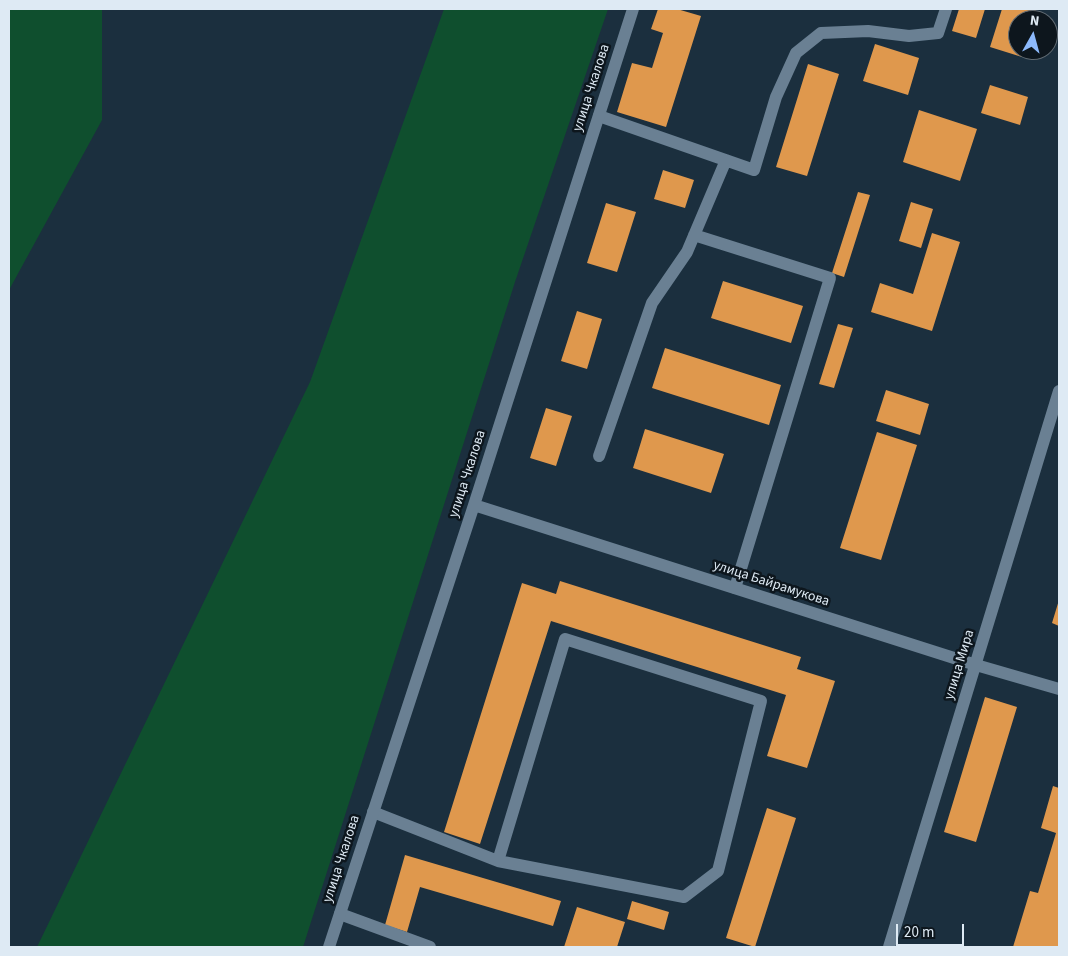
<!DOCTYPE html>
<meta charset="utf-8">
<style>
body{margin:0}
#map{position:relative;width:1068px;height:956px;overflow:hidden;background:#1b2f3e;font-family:"Source Sans 3",sans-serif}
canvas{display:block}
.frame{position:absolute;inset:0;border:10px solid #deeaf4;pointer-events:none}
.north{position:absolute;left:1008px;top:10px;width:50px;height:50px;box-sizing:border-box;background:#0d161d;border:1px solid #616b73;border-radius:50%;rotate:7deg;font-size:14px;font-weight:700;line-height:20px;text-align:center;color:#deeaf4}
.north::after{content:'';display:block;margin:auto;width:18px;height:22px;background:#8cb9fc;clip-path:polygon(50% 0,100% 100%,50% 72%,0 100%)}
.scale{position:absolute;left:896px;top:924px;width:68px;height:22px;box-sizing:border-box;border:2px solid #deeaf4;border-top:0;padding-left:6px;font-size:15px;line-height:18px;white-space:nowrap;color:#deeaf4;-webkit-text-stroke:4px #0d161d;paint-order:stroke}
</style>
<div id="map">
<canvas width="1068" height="956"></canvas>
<div class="frame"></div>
<div class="north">N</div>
<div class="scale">20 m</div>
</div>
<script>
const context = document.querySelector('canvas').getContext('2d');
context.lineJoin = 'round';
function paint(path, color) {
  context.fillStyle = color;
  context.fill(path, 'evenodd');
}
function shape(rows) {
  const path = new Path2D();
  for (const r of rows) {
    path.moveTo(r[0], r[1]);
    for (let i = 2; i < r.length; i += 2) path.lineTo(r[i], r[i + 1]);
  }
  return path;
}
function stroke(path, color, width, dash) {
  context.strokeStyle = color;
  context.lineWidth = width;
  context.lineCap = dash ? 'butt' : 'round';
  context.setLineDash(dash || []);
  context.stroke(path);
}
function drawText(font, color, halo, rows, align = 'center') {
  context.font = font + ' "Source Sans 3",sans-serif';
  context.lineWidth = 5;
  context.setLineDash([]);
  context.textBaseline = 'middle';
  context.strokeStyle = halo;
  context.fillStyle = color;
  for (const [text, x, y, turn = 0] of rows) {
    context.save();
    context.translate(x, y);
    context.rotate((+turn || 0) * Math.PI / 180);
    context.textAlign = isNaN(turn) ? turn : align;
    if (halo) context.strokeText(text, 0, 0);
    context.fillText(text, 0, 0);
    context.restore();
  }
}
paint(shape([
 [9,9,102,9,102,120,9,290],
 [444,9,608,9,515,282,303,947,37,947,310,382]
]), '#0f4f2e');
paint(shape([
 [658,9,677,9,701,16,666,127,617,112,632,63,652,68,663,33,651,29],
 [959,9,985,9,976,38,952,31],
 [1002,9,1036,9,1033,20,1018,20,1018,50,1024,50,1022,57,990,47],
 [875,44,919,58,908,95,863,81],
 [808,64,839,74,807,176,776,167],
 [990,85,1028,97,1020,125,981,113],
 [919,110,977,129,960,181,903,162],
 [663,170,694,180,685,208,654,199],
 [858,192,870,195,844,277,832,273],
 [911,202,933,209,921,248,899,241],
 [606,203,636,212,617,272,587,263],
 [932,233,960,242,932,331,871,312,880,283,913,294],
 [723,281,803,306,791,343,711,318],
 [577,311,602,319,587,369,561,361],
 [838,324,853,328,834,388,819,384],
 [665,348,781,385,769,425,652,388],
 [886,390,929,404,920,435,876,421],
 [546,408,572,416,556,466,530,458],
 [645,429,724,454,711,493,633,468],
 [877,432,917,445,881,560,840,548],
 [560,581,801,657,797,669,835,681,807,768,767,756,786,695,551,621,480,844,444,832,522,583,556,594],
 [1059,600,1059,626,1052,623],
 [985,697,1017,707,976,842,944,832],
 [1053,786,1059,788,1059,947,1013,947,1030,891,1038,893,1056,833,1041,828],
 [767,808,796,818,755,947,726,938],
 [405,855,561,901,553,926,420,887,407,932,385,925],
 [632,901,669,912,664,930,627,919],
 [577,907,625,922,617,947,564,947]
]), '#df984d');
stroke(shape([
 [599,116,754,170,776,97,796,53,821,33,868,31,909,36,938,33,946,9],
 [694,235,830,278,735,588],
 [599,456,652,303,687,252,726,160],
 [373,812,498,861,684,897,718,871,761,701,565,639,498,861],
 [340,914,430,947]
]), '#6a8093', 12);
stroke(shape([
 [474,505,976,665,1059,689],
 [329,947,474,505,633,9],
 [889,947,1059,391]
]), '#6a8093', 12);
drawText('14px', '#deeaf4', '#0d161d', [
 ["улица Чкалова",592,88,-72],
 ["улица Чкалова",468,474,-72],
 ["улица Байрамукова",771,584,18],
 ["улица Мира",960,665,-73],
 ["улица Чкалова",342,859,-72]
]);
</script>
